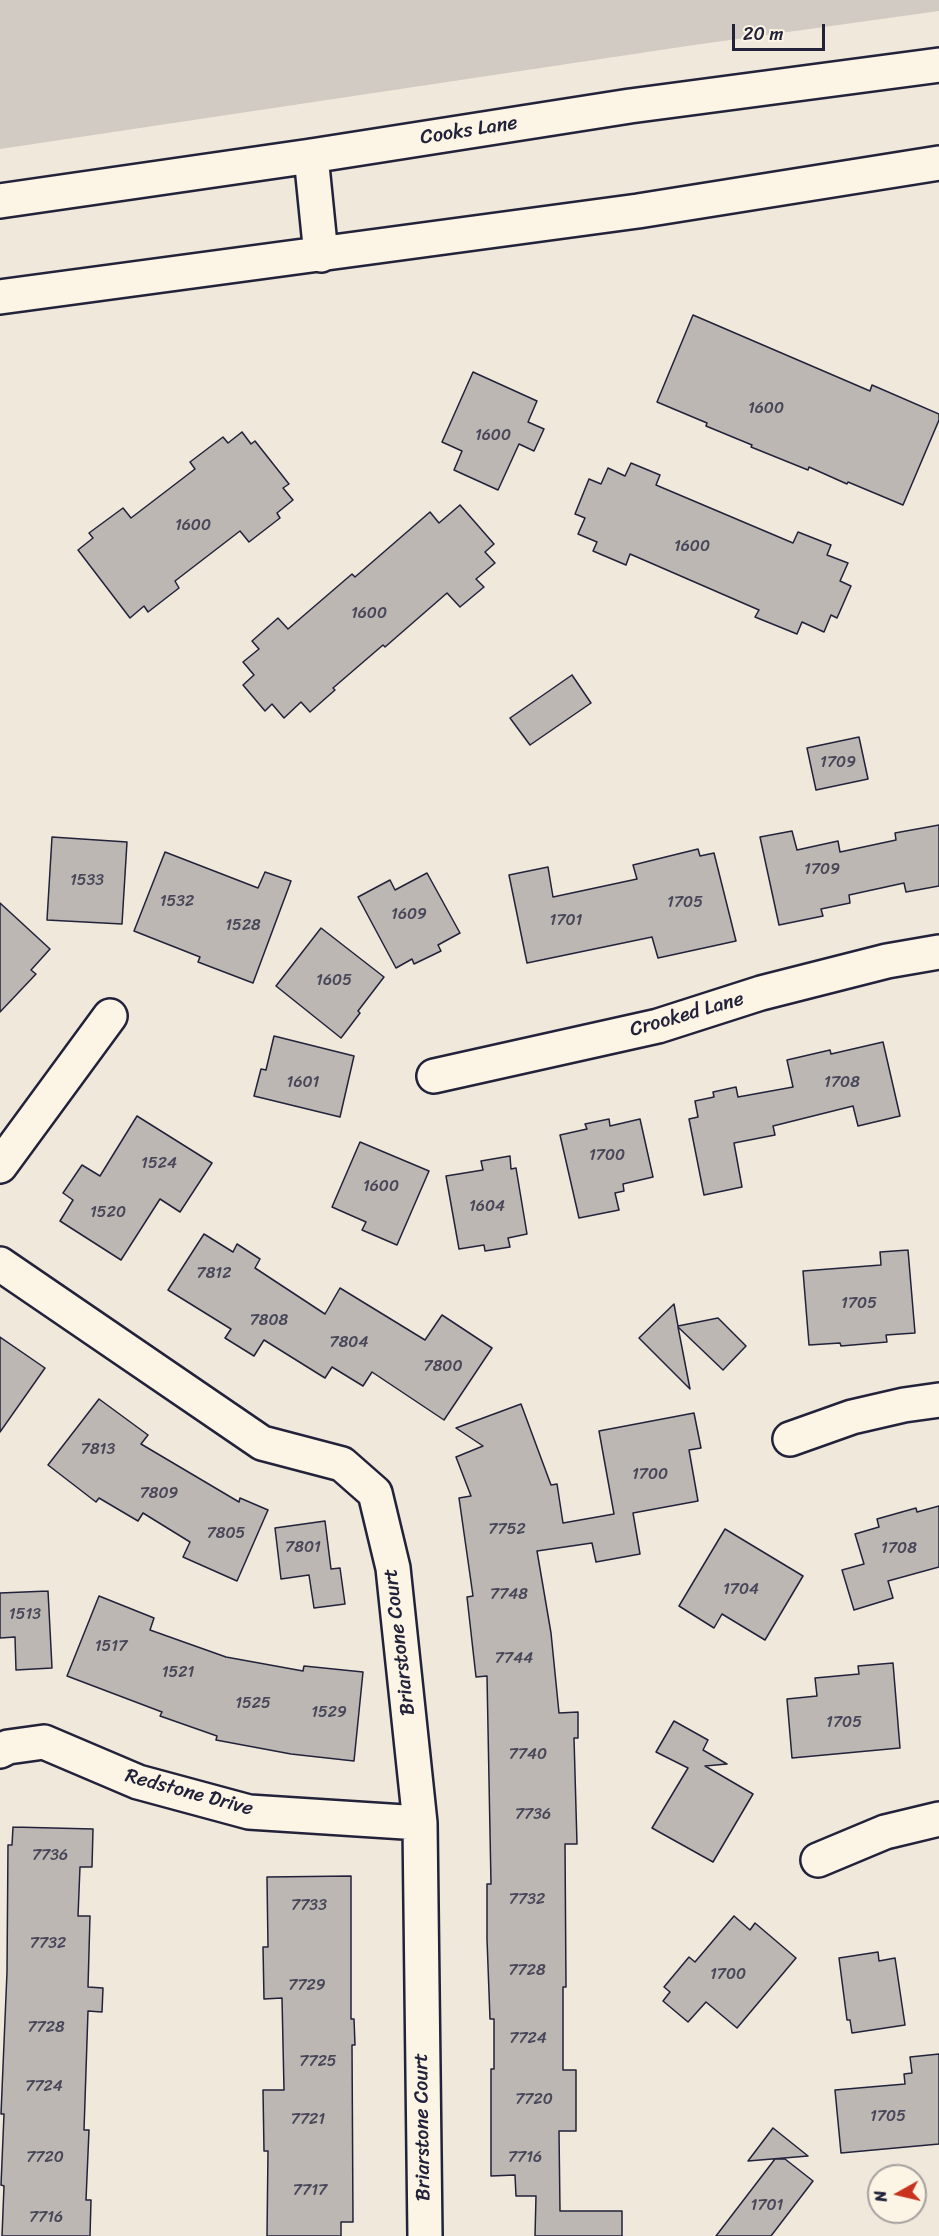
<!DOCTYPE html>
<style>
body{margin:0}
#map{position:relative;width:939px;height:2236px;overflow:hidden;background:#efe8db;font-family:Sriracha,sans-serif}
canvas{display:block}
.north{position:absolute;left:867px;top:2164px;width:60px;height:60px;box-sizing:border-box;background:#fcf5e5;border:2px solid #a5a1a1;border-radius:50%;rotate:262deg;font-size:16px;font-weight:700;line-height:24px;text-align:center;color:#22223b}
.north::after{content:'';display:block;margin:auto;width:21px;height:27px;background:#c8321e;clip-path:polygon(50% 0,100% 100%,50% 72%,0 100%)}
.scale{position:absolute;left:732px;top:24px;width:93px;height:27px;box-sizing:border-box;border:3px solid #22223b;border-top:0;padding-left:8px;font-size:18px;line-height:21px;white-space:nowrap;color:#22223b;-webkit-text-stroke:4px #fcf5e5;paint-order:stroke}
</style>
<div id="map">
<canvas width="939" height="2236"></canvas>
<div class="north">N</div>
<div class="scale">20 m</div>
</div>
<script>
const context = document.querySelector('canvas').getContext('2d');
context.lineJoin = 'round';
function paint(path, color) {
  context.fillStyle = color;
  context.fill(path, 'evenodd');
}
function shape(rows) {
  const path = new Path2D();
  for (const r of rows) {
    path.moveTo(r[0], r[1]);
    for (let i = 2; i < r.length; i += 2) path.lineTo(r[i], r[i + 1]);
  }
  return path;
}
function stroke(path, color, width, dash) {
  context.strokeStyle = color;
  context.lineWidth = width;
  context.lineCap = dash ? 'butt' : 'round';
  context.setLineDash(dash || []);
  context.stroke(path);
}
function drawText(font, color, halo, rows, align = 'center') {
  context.font = font + ' Sriracha,sans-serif';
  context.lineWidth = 5;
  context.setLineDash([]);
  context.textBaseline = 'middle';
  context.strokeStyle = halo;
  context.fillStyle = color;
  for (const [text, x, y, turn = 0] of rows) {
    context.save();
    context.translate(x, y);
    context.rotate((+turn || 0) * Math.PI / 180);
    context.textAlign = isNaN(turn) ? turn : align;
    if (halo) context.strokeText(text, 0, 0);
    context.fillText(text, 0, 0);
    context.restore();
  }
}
paint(shape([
 [0,0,939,0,939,11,694,45,0,149]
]), '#d1cbc3');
const building = shape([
 [693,315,870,391,872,385,939,414,939,420,903,505,848,482,847,484,809,467,808,470,751,447,752,445,706,426,707,423,657,402,693,315],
 [473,372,537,401,528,422,544,429,534,451,519,444,498,490,454,470,462,451,442,442,473,372],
 [242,432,251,444,255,441,289,484,283,488,293,500,277,513,280,518,249,542,240,531,175,581,179,588,148,612,144,606,130,618,78,550,93,538,89,533,123,508,131,518,195,469,190,462,223,437,228,443,242,432],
 [631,463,660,475,656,485,793,543,798,532,831,545,827,555,848,563,840,581,851,586,837,618,831,615,824,632,802,622,797,634,755,617,759,610,630,554,626,565,593,551,597,542,578,534,585,518,575,514,589,479,601,484,608,468,625,476,631,463],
 [460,505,494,544,485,552,495,563,476,579,484,587,460,607,447,593,385,647,383,645,333,688,335,690,310,712,301,702,284,718,272,704,265,711,243,685,254,675,243,662,259,649,252,641,278,618,288,629,352,574,355,577,430,512,439,523,460,505],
 [572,675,591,703,530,745,510,718,572,675],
 [859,737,868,779,816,790,807,748,859,737],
 [939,825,939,886,906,892,904,883,849,895,850,903,821,909,823,916,779,925,760,837,792,831,797,850,838,841,840,852,896,840,895,833,939,825],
 [52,837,127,842,122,924,47,920,52,837],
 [698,849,700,856,714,853,736,941,658,958,652,937,527,963,509,875,548,867,553,897,637,879,633,865,698,849],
 [165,852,258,888,265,872,291,881,253,983,198,962,200,957,134,931,165,852],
 [427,873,460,933,438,945,441,951,414,964,412,959,396,968,358,897,390,880,395,890,427,873],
 [0,903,50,949,31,970,36,974,0,1012,0,903],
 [321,928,384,977,358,1011,360,1013,341,1038,276,986,321,928],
 [274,1036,354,1056,340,1117,254,1096,261,1069,266,1070,274,1036],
 [883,1042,900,1116,858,1126,853,1106,773,1126,775,1135,734,1143,742,1187,704,1195,689,1119,698,1117,695,1101,714,1097,713,1092,736,1087,738,1097,793,1087,787,1060,830,1050,831,1054,883,1042],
 [137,1116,212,1163,180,1212,160,1199,121,1260,60,1221,73,1200,63,1193,82,1165,100,1176,137,1116],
 [609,1119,610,1126,640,1119,653,1177,623,1184,624,1191,615,1193,619,1210,579,1218,560,1135,587,1129,585,1124,609,1119],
 [360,1142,429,1171,397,1245,362,1230,366,1222,332,1207,360,1142],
 [510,1156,511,1169,516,1168,527,1234,508,1238,510,1247,485,1251,484,1245,459,1249,446,1176,483,1170,481,1161,510,1156],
 [204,1234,233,1252,237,1244,260,1259,255,1268,325,1314,340,1288,425,1340,442,1315,492,1348,444,1420,372,1372,363,1386,332,1367,325,1378,264,1340,254,1356,225,1338,231,1329,168,1290,204,1234],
 [908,1250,915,1333,886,1335,887,1342,841,1346,840,1343,809,1345,803,1271,881,1265,880,1252,908,1250],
 [674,1304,678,1326,718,1318,746,1346,723,1370,678,1327,690,1389,639,1338,674,1304],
 [0,1337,45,1368,0,1432,0,1337],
 [99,1399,148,1435,141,1444,239,1502,240,1498,268,1510,237,1581,183,1557,190,1542,143,1513,138,1521,99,1498,96,1502,48,1465,99,1399],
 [521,1404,551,1485,557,1484,563,1523,614,1514,599,1431,694,1413,701,1448,689,1450,698,1501,633,1513,640,1554,596,1562,592,1543,537,1551,551,1633,559,1713,578,1712,578,1738,574,1738,577,1844,565,1844,566,1987,563,1987,563,2070,576,2070,576,2131,559,2131,560,2211,622,2211,622,2236,535,2236,536,2196,516,2196,515,2175,491,2176,491,2069,494,2069,494,2019,490,2019,487,1939,487,1884,491,1884,487,1676,476,1677,467,1597,473,1596,459,1498,471,1496,456,1457,483,1446,456,1428,521,1404],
 [939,1506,939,1567,888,1581,893,1598,854,1610,842,1570,864,1564,855,1534,879,1527,877,1519,916,1508,917,1512,939,1506],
 [325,1521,331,1569,340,1568,345,1604,314,1608,309,1575,281,1579,275,1528,325,1521],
 [725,1529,803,1576,765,1640,722,1614,714,1628,679,1606,725,1529],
 [48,1591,52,1668,16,1670,15,1637,0,1638,0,1593,48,1591],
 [99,1596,154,1618,150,1630,226,1657,303,1671,304,1666,363,1672,354,1761,291,1754,216,1740,217,1736,160,1716,162,1712,67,1676,99,1596],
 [893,1663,900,1748,792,1758,787,1699,817,1696,815,1678,859,1674,858,1666,893,1663],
 [674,1721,708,1740,703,1750,727,1764,705,1766,753,1794,713,1862,652,1828,688,1768,656,1752,674,1721],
 [13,1827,93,1829,92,1867,80,1867,78,1916,90,1916,88,1987,103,1988,102,2012,88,2011,84,2130,89,2130,86,2200,91,2200,90,2236,2,2236,4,2186,1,2185,4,2114,1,2114,7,1972,8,1845,12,1845,13,1827],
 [351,1876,351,2019,354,2019,355,2045,352,2045,353,2222,341,2222,341,2236,267,2236,268,2151,264,2151,263,2090,284,2090,282,1998,264,1999,263,1947,268,1947,267,1877,351,1876],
 [734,1916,750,1930,755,1923,796,1958,737,2028,706,2002,688,2022,663,2001,670,1992,664,1987,689,1957,695,1962,734,1916],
 [878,1952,879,1961,895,1958,905,2025,852,2033,850,2020,847,2020,839,1958,878,1952],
 [939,2054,939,2144,841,2153,835,2090,905,2084,904,2074,912,2073,910,2057,939,2054],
 [773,2128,808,2156,748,2161,773,2128],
 [775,2159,785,2159,813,2181,771,2236,716,2236,775,2159]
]);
paint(building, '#bcb7b3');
stroke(building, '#22223b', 1.5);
const minor = shape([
 [434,1076,658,1026,761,993,887,961,939,952],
 [0,1166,110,1016],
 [0,1264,262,1443,342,1464,375,1493,393,1568,420,1823,425,2236],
 [790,1439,852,1417,904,1405,939,1400],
 [0,1751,8,1747,44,1742,138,1782,249,1812,420,1823],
 [818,1860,885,1832,939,1819]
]);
const major = shape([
 [311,156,321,255],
 [0,201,311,156,630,106,939,65],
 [0,297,638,211,939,163]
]);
stroke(minor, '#22223b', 38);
stroke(major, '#22223b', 38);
stroke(minor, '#fcf5e5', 33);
stroke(major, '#fcf5e5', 33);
drawText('16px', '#484759', null, [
 ["1600",766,409],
 ["1600",493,436],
 ["1600",193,526],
 ["1600",692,547],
 ["1600",369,614],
 ["1709",838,763],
 ["1709",822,870],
 ["1533",87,881],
 ["1532",177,902],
 ["1705",685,903],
 ["1609",409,915],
 ["1701",566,921],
 ["1528",243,926],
 ["1605",334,981],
 ["1601",303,1083],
 ["1708",842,1083],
 ["1700",607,1156],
 ["1524",159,1164],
 ["1600",381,1187],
 ["1604",487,1207],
 ["1520",108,1213],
 ["7812",214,1274],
 ["1705",859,1304],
 ["7808",269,1321],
 ["7804",349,1343],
 ["7800",443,1367],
 ["7813",98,1450],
 ["1700",650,1475],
 ["7809",159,1494],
 ["7752",507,1530],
 ["7805",226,1534],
 ["7801",303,1548],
 ["1708",899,1549],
 ["1704",741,1590],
 ["7748",509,1595],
 ["1513",25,1615],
 ["1517",111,1647],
 ["7744",514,1659],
 ["1521",178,1673],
 ["1525",253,1704],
 ["1529",329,1713],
 ["1705",844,1723],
 ["7740",528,1755],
 ["7736",533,1815],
 ["7736",50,1856],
 ["7732",527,1900],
 ["7733",309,1906],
 ["7732",48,1944],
 ["7728",527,1971],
 ["1700",728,1975],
 ["7729",307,1986],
 ["7728",46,2028],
 ["7724",528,2039],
 ["7725",318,2062],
 ["7724",44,2087],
 ["7720",534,2100],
 ["1705",888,2117],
 ["7721",308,2120],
 ["7720",45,2158],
 ["7716",525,2158],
 ["7717",310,2191],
 ["1701",767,2206],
 ["7716",46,2218]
]);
drawText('20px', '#22223b', '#fcf5e5', [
 ["Cooks Lane",469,131,-9],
 ["Crooked Lane",687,1015,-16],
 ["Briarstone Court",400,1642,-97],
 ["Redstone Drive",189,1793,15],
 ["Briarstone Court",423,2127,-91]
]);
</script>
